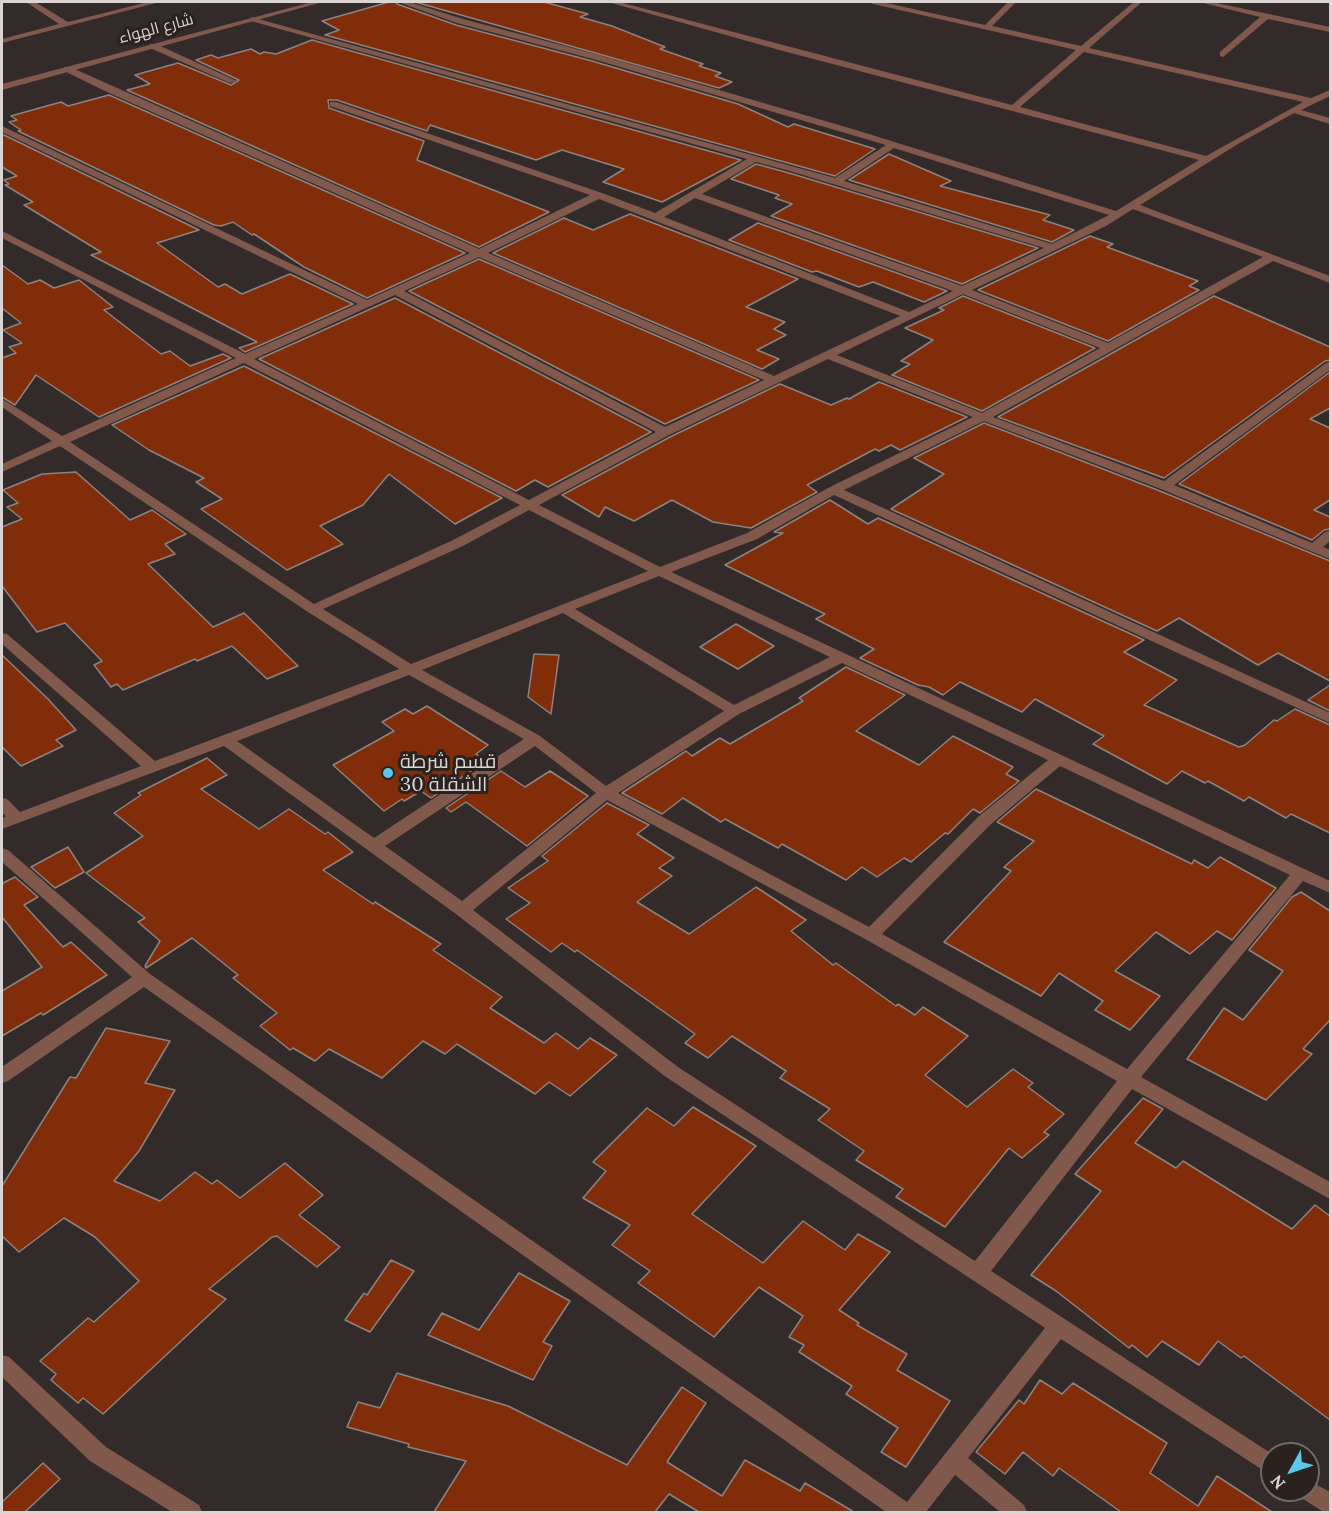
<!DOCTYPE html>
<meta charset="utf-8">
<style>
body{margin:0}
#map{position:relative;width:1332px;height:1514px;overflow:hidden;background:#332b29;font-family:Lora,serif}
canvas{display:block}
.frame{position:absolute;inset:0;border:3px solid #dad5d3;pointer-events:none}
.north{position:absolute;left:1260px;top:1442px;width:60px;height:60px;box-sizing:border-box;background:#29221f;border:2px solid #706a67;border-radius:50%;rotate:230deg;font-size:16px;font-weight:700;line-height:24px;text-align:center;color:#dad5d3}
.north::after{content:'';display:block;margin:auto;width:21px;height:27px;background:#5bc8e7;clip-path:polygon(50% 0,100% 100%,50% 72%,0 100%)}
</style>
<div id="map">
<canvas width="1332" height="1514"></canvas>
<div class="frame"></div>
<div class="north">N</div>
</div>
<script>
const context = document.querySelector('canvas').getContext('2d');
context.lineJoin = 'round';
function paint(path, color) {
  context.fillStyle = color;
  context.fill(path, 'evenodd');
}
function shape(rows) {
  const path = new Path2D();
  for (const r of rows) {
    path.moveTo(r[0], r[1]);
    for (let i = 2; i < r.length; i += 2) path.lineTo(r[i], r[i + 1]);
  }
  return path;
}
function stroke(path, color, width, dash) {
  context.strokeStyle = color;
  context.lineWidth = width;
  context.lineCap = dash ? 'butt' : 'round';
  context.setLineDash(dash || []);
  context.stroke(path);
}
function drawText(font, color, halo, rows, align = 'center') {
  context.font = font + ' Lora,Cairo,serif';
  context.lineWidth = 6;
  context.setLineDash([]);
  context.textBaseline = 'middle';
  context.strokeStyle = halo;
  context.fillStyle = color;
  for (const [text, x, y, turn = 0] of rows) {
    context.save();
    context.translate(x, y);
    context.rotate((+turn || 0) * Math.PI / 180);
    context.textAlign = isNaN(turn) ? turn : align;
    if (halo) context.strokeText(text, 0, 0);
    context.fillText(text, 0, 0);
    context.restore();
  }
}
const building = shape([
 [389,2,396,2,397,4,456,25,592,61,738,104,788,127,794,124,875,149,835,176,325,35,339,30,322,21,389,2],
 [415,2,544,2,588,14,580,17,612,26,665,47,660,49,703,64,699,66,721,73,715,76,732,82,719,88,415,2],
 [312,40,741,160,662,202,603,182,624,169,562,150,536,160,430,125,427,131,337,100,328,100,329,108,424,141,417,160,549,212,479,247,127,90,150,84,135,75,178,63,231,85,239,80,196,60,211,55,218,58,251,49,260,54,264,52,276,54,312,40],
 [109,95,465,253,367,298,304,267,254,234,252,235,233,222,221,226,214,225,18,131,21,130,9,122,17,120,11,116,61,102,68,106,109,95],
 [4,135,199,230,157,243,218,287,225,284,242,294,290,274,353,304,245,352,239,348,257,342,91,255,101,252,24,205,33,202,5,185,9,184,4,180,17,176,2,167,2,136,4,135],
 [889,154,951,181,940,186,1050,215,1043,220,1074,230,1052,242,849,180,889,154],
 [756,164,789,173,1038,248,962,284,771,216,792,204,775,198,779,195,731,179,756,164],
 [630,214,798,279,746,307,785,322,774,329,786,335,757,350,779,359,762,369,493,253,564,218,593,230,630,214],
 [758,223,947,291,924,302,873,282,859,287,817,271,812,272,729,240,758,223],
 [1090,236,1113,244,1107,247,1198,281,1189,286,1199,290,1108,341,978,290,1090,236],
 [479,259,759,380,665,424,409,291,479,259],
 [2,265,28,284,40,280,54,288,79,280,113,307,104,310,161,354,170,351,190,366,223,354,231,358,99,417,36,375,15,405,2,397,2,358,16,353,9,347,22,343,3,330,21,323,2,308,2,265],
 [963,296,1095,348,982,411,892,375,910,364,901,361,933,340,905,328,944,310,939,308,963,296],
 [1214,296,1330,347,1330,360,1325,361,1164,478,998,417,1214,296],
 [395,298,651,432,548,487,535,480,516,491,259,359,395,298],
 [244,366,502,498,455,524,389,474,363,505,320,526,343,544,287,570,201,509,222,499,196,482,204,478,149,450,112,425,244,366],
 [1330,372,1330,408,1310,419,1330,428,1330,500,1314,510,1330,517,1330,529,1324,530,1312,540,1179,484,1330,372],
 [879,382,967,417,900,450,891,445,879,451,875,449,807,485,817,492,751,528,713,522,672,500,634,521,605,507,599,517,562,495,670,437,780,384,831,405,847,398,849,399,879,382],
 [984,423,1160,491,1330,561,1330,681,1278,653,1258,665,1179,618,1157,631,891,509,944,474,914,458,984,423],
 [76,472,130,520,152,510,186,534,165,544,175,554,148,564,213,627,244,613,298,666,267,679,232,646,197,661,195,659,123,690,117,684,111,687,94,665,102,661,65,623,37,632,2,586,2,527,22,519,7,507,18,503,3,490,42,474,76,472],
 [830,500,868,524,878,518,1144,640,1124,652,1177,680,1144,705,1239,747,1245,745,1274,720,1277,721,1295,709,1330,725,1330,833,1291,814,1286,818,1249,797,1244,801,1208,781,1205,783,1182,771,1167,784,1093,744,1104,736,1035,699,1022,712,960,682,943,695,929,687,918,685,860,658,874,649,816,619,825,614,725,565,783,533,774,532,830,500],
 [736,624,774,646,738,669,700,647,736,624],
 [534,654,559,655,551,714,528,697,534,654],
 [2,655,48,699,76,730,56,740,63,746,21,766,2,747,2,655],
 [846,667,905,695,856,731,919,765,953,736,1013,767,1006,774,1019,781,980,813,973,809,948,834,945,833,911,862,904,858,877,877,862,867,846,880,782,844,778,848,725,819,721,822,683,798,662,814,622,793,686,751,692,756,720,738,730,744,803,701,799,698,846,667],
 [1330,685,1330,711,1308,700,1330,685],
 [427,706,488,745,476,754,486,761,431,798,421,791,404,801,402,799,384,811,333,765,394,731,382,722,405,709,413,714,427,706],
 [207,758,227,775,201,789,259,829,289,809,325,834,328,832,353,852,323,870,373,904,375,902,441,944,433,950,502,997,490,1008,544,1043,556,1033,578,1049,590,1038,617,1055,570,1096,549,1082,535,1094,457,1044,445,1054,423,1041,382,1078,329,1049,315,1061,293,1048,290,1050,260,1026,277,1013,233,978,238,975,192,938,146,968,145,966,160,941,138,922,145,918,86,873,143,836,114,813,141,795,138,793,207,758],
 [501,771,525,787,550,771,588,796,527,846,466,802,451,812,446,808,501,771],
 [1036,789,1192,864,1194,860,1208,868,1220,857,1276,888,1232,940,1217,931,1190,954,1156,932,1115,971,1160,996,1130,1030,1095,1010,1103,1001,1059,973,1041,996,944,942,1011,871,1004,867,1034,841,997,822,1036,789],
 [607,803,649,825,637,834,674,858,659,868,672,876,637,902,689,934,756,887,806,920,791,931,833,965,836,963,896,1006,898,1004,915,1015,923,1007,968,1036,925,1075,967,1107,1013,1069,1033,1083,1028,1087,1064,1114,1044,1132,1049,1135,1022,1158,1009,1148,945,1227,896,1197,903,1189,856,1160,864,1151,818,1120,830,1109,780,1078,786,1071,732,1036,708,1058,685,1043,695,1034,577,950,575,952,562,943,551,952,506,919,530,903,508,888,548,861,542,856,607,803],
 [68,847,84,872,55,888,31,867,68,847],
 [15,877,38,897,24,905,63,947,71,942,107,975,43,1015,41,1013,2,1036,2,991,42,967,2,917,2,881,3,883,15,877],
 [1301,892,1330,911,1330,1020,1303,1049,1312,1054,1266,1100,1187,1059,1224,1008,1243,1020,1283,971,1249,950,1292,897,1301,892],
 [106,1028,170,1041,145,1083,175,1090,139,1151,114,1181,160,1201,195,1172,212,1184,217,1180,240,1198,285,1163,323,1195,299,1215,340,1247,317,1267,277,1236,272,1237,209,1289,226,1299,103,1414,83,1398,78,1403,51,1380,56,1374,40,1361,88,1318,94,1322,139,1281,95,1237,64,1218,19,1252,2,1236,2,1186,70,1077,76,1078,106,1028],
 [1143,1098,1163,1109,1135,1143,1176,1168,1183,1161,1292,1229,1315,1205,1330,1216,1330,1420,1244,1356,1241,1358,1218,1341,1199,1365,1162,1341,1147,1357,1132,1345,1129,1348,1056,1291,1031,1275,1101,1191,1075,1174,1143,1098],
 [693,1107,756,1146,692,1214,763,1263,803,1221,845,1250,858,1234,890,1252,839,1310,859,1323,857,1325,907,1354,897,1370,950,1401,906,1467,881,1452,898,1428,846,1394,852,1386,799,1352,804,1345,789,1337,803,1316,759,1287,714,1337,638,1283,650,1271,612,1245,630,1225,583,1198,606,1171,593,1162,647,1108,674,1126,693,1107],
 [391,1260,414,1271,370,1332,345,1320,364,1293,367,1295,391,1260],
 [519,1273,570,1301,543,1342,552,1346,533,1380,428,1335,442,1313,479,1330,519,1273],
 [397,1373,508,1406,627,1465,682,1387,706,1403,667,1462,722,1496,745,1460,800,1491,805,1483,854,1512,699,1512,669,1494,655,1512,434,1512,466,1461,408,1447,409,1444,347,1427,358,1402,380,1408,397,1373],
 [1040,1380,1062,1394,1073,1383,1167,1443,1150,1473,1198,1506,1217,1476,1272,1512,1121,1512,1059,1468,1053,1476,1023,1452,1005,1474,976,1452,1019,1400,1024,1404,1040,1380],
 [43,1463,60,1479,25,1512,2,1512,2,1502,43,1463]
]);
paint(building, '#822d0a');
stroke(building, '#8c8380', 1.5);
paint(shape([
 [26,2,35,2,68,22,148,2,160,2,2,43,2,39,59,24,26,2],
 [398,2,409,2,463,19,599,55,856,130,1116,211,1199,160,783,51,608,2,619,2,1012,105,1076,50,873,4,869,2,882,2,985,25,1008,2,1016,2,992,26,1081,46,1134,2,1142,2,1089,48,1311,98,1330,90,1330,96,1301,110,1330,118,1330,124,1294,113,1238,144,1140,205,1330,276,1330,283,1273,261,993,417,1164,481,1326,363,1330,362,1330,370,1174,485,1312,543,1325,532,1330,531,1330,541,1323,547,1330,550,1330,559,1161,489,984,421,844,490,1330,713,1330,723,834,495,757,539,671,572,1330,881,1330,893,1303,881,1141,1077,1330,1182,1330,1199,1132,1089,991,1271,1272,1454,1272,1476,1061,1339,968,1458,1024,1505,1027,1512,1000,1512,955,1475,926,1512,886,1512,144,987,8,1081,2,1083,2,1067,132,977,2,862,2,848,8,850,150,974,907,1502,1045,1328,666,1077,456,914,224,746,2,829,2,818,6,817,2,812,2,798,7,799,20,812,141,766,2,644,2,633,7,634,155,761,399,669,308,612,60,446,2,472,2,464,52,441,2,407,2,399,62,436,236,358,2,238,2,231,245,354,358,304,2,132,2,126,367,300,470,253,107,92,64,71,64,67,70,67,479,249,590,195,330,106,330,102,336,102,602,193,655,213,747,159,251,21,251,17,835,178,886,145,593,59,457,23,398,2],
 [1084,52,1303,102,1206,156,1020,107,1084,52],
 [894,148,1109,215,1052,244,844,181,894,148],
 [756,162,790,171,1044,248,962,286,702,194,756,162],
 [695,198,953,291,909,312,664,217,695,198],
 [599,199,900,316,774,376,488,253,599,199],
 [1133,209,1263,257,1108,343,972,290,1106,226,1133,209],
 [479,257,764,380,665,427,404,291,479,257],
 [963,294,1100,348,982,413,837,355,963,294],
 [395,295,656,432,529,500,254,359,395,295],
 [828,359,973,417,830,487,747,533,660,567,539,505,669,435,828,359],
 [244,363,520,505,453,540,314,604,70,442,244,363],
 [529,510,648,571,411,664,323,609,463,546,529,510],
 [659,576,830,657,734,705,575,609,659,576],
 [563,613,724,711,606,786,540,736,422,670,563,613],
 [842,663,1048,760,978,817,869,927,618,793,739,714,842,663],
 [409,675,524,739,374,838,237,741,409,675],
 [535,746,596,793,462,901,385,846,535,746],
 [1060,766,1290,875,1127,1069,882,934,990,825,1060,766],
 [607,800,865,939,1117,1081,975,1261,678,1067,473,910,607,800],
 [1199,2,1212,2,1330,27,1330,32,1268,19,1223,57,1220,56,1220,52,1260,17,1199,2],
 [150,44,156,44,237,81,230,83,150,48,150,44],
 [2,1355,9,1357,106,1447,199,1505,202,1512,172,1512,90,1461,2,1377,2,1355],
 [1308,1480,1330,1492,1330,1512,1322,1511,1300,1497,1297,1490,1308,1490,1308,1480]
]), '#80594c');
paint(shape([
 [312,2,323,2,2,90,2,84,312,2]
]), '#80594c');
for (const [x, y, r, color] of [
 [388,773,6,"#5bc8e7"]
]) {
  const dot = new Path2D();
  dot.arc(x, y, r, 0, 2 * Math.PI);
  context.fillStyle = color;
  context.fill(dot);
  stroke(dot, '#29221f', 2);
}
drawText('16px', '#dad5d3', '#29221f', [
 ["شارع الهواء",156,29,-15]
]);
drawText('20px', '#dad5d3', '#29221f', [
 ["قسم شرطة",400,762],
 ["الشقلة 30",400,785]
], 'left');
</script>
